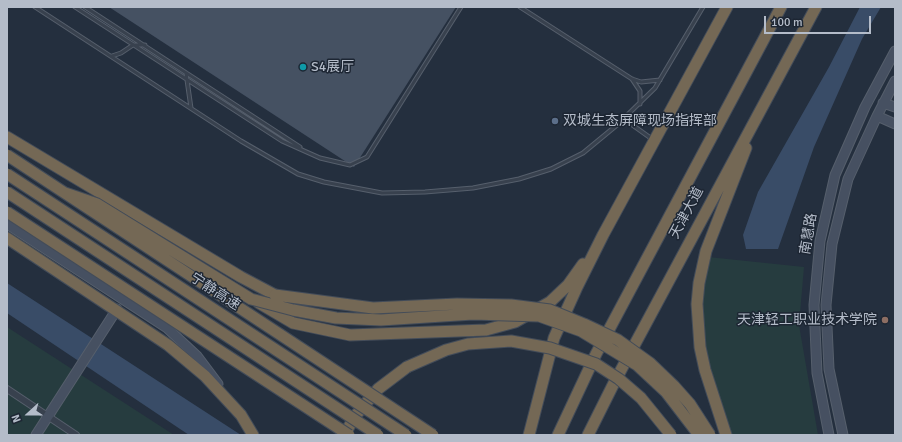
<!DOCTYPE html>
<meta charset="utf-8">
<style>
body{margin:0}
#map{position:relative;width:902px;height:442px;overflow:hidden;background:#242f3e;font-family:Signika,sans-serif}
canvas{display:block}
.frame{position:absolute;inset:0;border:8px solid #b4bcc9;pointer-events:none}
.north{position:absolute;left:8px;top:394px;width:40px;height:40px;-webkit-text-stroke:3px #1d2633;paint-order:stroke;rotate:249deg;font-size:11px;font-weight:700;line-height:16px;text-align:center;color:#b4bcc9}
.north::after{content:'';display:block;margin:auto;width:14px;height:18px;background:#b4bcc9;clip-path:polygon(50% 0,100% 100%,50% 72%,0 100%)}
.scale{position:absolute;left:764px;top:16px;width:107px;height:18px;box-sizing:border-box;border:2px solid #b4bcc9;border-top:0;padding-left:5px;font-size:12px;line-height:14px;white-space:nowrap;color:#b4bcc9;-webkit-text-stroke:3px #1d2633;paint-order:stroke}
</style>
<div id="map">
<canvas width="902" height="442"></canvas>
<div class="frame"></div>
<div class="north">N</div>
<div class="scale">100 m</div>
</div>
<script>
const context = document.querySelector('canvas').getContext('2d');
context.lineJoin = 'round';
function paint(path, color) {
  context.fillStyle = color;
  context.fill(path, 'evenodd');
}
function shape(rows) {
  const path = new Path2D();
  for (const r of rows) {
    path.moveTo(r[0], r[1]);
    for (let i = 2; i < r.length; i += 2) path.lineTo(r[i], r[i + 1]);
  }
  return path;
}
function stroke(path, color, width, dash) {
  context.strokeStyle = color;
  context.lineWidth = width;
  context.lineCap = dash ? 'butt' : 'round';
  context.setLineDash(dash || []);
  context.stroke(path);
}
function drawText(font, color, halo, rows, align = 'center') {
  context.font = font + ' Signika,"Noto Sans SC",sans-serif';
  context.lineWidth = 3;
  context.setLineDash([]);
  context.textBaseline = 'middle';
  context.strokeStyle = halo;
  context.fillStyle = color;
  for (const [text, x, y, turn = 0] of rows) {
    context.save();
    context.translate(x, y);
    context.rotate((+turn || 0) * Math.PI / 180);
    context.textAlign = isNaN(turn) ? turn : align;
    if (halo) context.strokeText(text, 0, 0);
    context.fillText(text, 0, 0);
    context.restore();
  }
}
paint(shape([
 [708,257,804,267,799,325,818,435,731,435,704,348,702,302],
 [7,327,174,435,7,435]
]), '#263c3f');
paint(shape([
 [860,7,881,7,862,39,814,147,778,249,746,249,743,235,758,192,829,67],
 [7,283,241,435,189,435,7,313]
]), '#394c67');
paint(shape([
 [109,7,456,7,354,167]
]), '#455162');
const lane = shape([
 [35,7,241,141,298,174,324,182,382,193,425,192,473,188,519,179,551,169,583,153,617,125,655,88,703,7],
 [75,7,282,141,320,158,350,165,367,157,461,7],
 [85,7,300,147],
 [520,7,632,79,641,82,660,80],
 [112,56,121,53,133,45,145,45],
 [186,73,191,108],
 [632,79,640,91,640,104],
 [624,119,652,139]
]);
const street = shape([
 [7,389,76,435]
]);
const secondary = shape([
 [883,103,895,107],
 [877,116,895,124],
 [7,224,167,328,197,356,218,384],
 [36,435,117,309],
 [829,435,817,373,814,305,820,241,835,175,865,107,895,51],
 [843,435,829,369,826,305,832,244,848,179,877,116,895,81]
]);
const highway = shape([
 [7,137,241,277,275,295],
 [7,238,168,345,205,376,241,415,253,435],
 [259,303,293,323,350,335,486,330,515,322,550,302,568,285,583,264],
 [344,435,356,415,378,389,407,367],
 [529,435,554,338,577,287,603,235,727,7],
 [558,435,596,354,781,7],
 [588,435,614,383,816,7],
 [726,435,705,370,700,347,697,304,699,283,706,251,746,148]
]);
stroke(lane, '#565f6c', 5);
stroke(street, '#565f6c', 8);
stroke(secondary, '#565f6c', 11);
stroke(highway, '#434c59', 13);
stroke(lane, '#38414e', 3);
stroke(street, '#38414e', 6);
stroke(secondary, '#465061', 9);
stroke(highway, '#746855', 11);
const highwayBridge = shape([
 [7,155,433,435],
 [7,174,406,435],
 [7,192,378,435],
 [65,193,97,204,251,299,293,310,336,318,381,320,473,314,539,316,581,331,637,365,666,392,699,435],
 [7,212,349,435],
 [275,295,373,308,457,304,511,305,550,310,584,324,618,340,650,363,674,386,690,404,710,435],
 [407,367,446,350,468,344,511,341,550,348,596,364,619,379,641,398,671,435]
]);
stroke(highwayBridge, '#434c59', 13, []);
stroke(highwayBridge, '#746855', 11);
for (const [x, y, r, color] of [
 [303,67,4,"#0f9aa8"],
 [555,121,4,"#5c6f8a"],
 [885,320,4,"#8d6e63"]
]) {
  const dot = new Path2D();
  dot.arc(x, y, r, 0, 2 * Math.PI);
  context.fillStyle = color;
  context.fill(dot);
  stroke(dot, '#1d2633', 1.5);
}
drawText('14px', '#b4bcc9', '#1d2633', [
 ["S4展厅",311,67],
 ["双城生态屏障现场指挥部",563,121],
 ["天津轻工职业技术学院",877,320,"right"]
], 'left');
drawText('14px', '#b4bcc9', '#1d2633', [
 ["天津大道",687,213,-62],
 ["南慧路",809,234,-80],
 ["宁静高速",215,292,33]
]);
</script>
